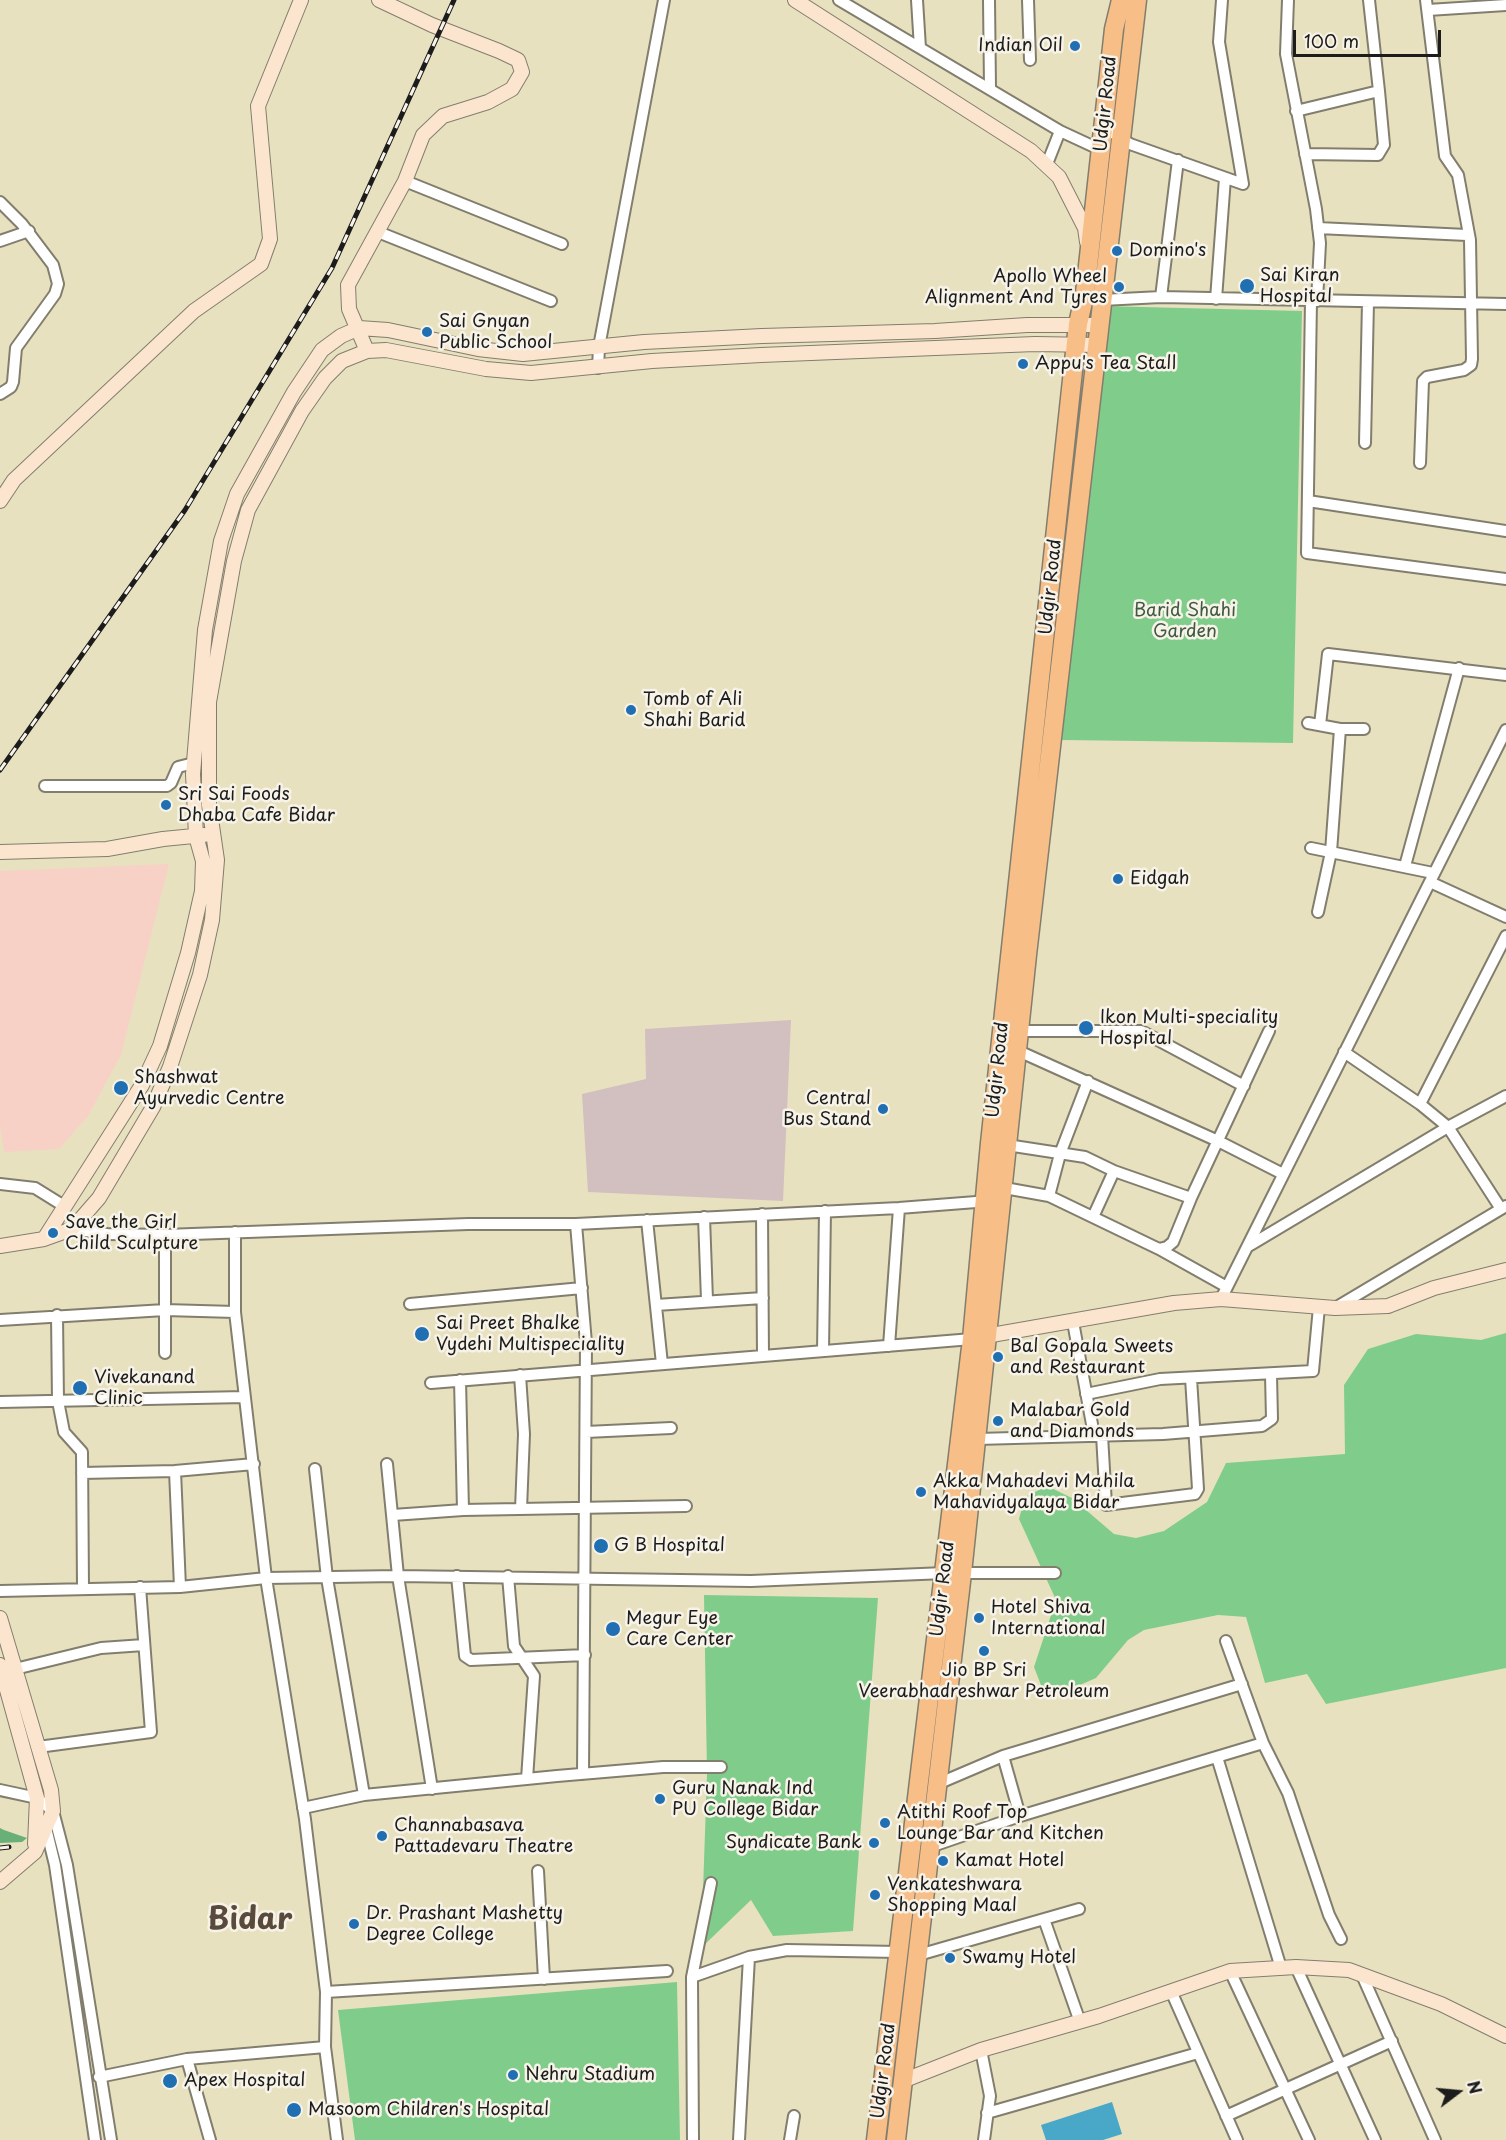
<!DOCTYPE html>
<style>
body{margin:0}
#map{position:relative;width:1506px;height:2140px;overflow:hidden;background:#e8e1bf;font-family:"Playpen Sans",sans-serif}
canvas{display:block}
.north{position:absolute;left:1428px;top:2062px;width:60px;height:60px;-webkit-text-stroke:4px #f7f3e8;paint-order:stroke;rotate:74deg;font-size:16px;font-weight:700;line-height:24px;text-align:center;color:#1c1c1c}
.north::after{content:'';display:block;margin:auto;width:21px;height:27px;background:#1c1c1c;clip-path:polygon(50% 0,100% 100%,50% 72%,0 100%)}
.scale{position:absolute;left:1293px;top:30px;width:148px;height:27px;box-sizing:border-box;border:3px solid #1c1c1c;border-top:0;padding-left:8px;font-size:18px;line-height:21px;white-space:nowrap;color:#1c1c1c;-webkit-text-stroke:4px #f7f3e8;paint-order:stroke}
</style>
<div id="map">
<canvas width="1506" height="2140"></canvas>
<div class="north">N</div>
<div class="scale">100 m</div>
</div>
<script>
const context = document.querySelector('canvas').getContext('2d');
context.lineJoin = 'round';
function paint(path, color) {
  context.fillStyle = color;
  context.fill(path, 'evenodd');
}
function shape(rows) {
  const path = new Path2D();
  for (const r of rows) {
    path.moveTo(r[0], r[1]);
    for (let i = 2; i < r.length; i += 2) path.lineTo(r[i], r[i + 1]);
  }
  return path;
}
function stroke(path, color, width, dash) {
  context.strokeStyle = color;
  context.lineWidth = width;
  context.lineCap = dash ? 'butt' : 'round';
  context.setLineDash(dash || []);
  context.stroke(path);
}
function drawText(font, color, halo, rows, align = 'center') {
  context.font = font + ' "Playpen Sans",sans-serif';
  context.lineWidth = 5;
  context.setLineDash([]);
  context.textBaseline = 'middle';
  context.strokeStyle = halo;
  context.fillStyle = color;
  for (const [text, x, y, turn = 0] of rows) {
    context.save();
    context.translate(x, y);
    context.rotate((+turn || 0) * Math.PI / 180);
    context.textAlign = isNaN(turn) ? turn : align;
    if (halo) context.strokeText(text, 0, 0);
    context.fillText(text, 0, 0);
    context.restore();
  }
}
paint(shape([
 [169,864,121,1055,88,1116,59,1149,4,1152,0,1126,0,871]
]), '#f7d1c6');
paint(shape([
 [791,1020,783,1201,588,1192,582,1094,646,1079,645,1029]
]), '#d2bfbf');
paint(shape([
 [1103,306,1302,311,1293,743,1062,740],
 [1506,1333,1506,1668,1326,1704,1307,1674,1265,1683,1246,1617,1218,1615,1144,1630,1128,1640,1096,1678,1064,1692,1044,1693,1034,1667,1056,1600,1019,1519,1025,1497,1047,1486,1072,1498,1114,1534,1136,1538,1164,1531,1207,1502,1226,1463,1345,1454,1344,1385,1368,1349,1416,1334,1481,1340],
 [704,1595,878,1598,853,1931,773,1936,751,1900,701,1948,707,1774],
 [677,1982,680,2140,355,2140,338,2010]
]), '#80cd8b');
paint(shape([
 [0,1828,4,1830,27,1838,22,1842,0,1843]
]), '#68b077');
paint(shape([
 [1112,2102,1122,2134,1103,2140,1046,2140,1041,2125]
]), '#49a7c8');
const street = shape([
 [839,0,1060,131,1047,164],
 [917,0,920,48],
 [989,0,990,87],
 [1028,0,1030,60],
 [1288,0,1286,54,1316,209,1320,243,1317,301],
 [1428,10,1506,5],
 [1296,111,1379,91,1369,0],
 [1103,127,1130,144,1243,184,1219,42,1222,0],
 [1060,131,1101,150],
 [1305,154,1378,155,1384,145,1379,91],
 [405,181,562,244],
 [0,202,22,224,53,265,58,284,55,294,16,348,13,382,11,387,0,394],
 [1318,228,1467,235],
 [378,232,551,301],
 [0,241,29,231],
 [1161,297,1178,160],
 [1216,299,1225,178],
 [1102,300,1161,297,1506,304],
 [1311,301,1307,553,1506,579],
 [598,368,599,347,664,0],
 [1365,443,1368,302],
 [1420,463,1423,381,1427,377,1464,370,1471,365,1472,359,1470,240,1458,175,1445,156,1426,0],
 [1308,501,1506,531],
 [1308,723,1340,729,1364,729],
 [1320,725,1328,654,1506,675],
 [45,786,167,786,171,783,178,767,194,763],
 [1311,848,1433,873],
 [1405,866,1459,668],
 [1430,882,1506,917],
 [1318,912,1331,852,1340,729],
 [1014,1031,1141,1031,1244,1086],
 [1014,1049,1218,1141,1283,1174],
 [1344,1052,1420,1104,1506,936],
 [1420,1104,1448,1127,1501,1209],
 [1007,1145,1085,1157,1114,1171,1191,1198,1269,1031],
 [0,1184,35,1188,64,1206],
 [999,1187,1049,1196,1159,1249,1227,1287],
 [1049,1196,1060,1154,1088,1081],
 [762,1214,763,1356],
 [704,1217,707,1300],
 [1093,1217,1114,1171],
 [647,1220,662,1364],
 [576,1224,586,1343,583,1774],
 [72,1229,107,1234,165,1235,468,1224,576,1224,899,1208,989,1201],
 [165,1235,165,1353],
 [1247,1247,1448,1127,1506,1096],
 [1159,1249,1167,1247,1173,1242,1191,1198],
 [1221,1299,1506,730],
 [410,1304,582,1288],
 [656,1305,763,1298],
 [1335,1308,1506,1206],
 [235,1312,235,1232],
 [57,1315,58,1401,64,1432,82,1452,83,1587],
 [0,1320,165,1310,235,1312,266,1578,305,1819,326,1992,325,2047],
 [1073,1322,1094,1435],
 [889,1346,899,1208],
 [823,1351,825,1211],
 [520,1375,524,1434,521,1509],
 [460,1380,463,1510],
 [431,1383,972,1339],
 [1086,1394,1160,1379,1313,1371,1319,1307],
 [0,1402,245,1397],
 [586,1432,671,1428],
 [1102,1435,1106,1505,1195,1494,1198,1489,1191,1378],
 [977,1439,1163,1434,1262,1426,1272,1419,1271,1375],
 [387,1464,398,1576,432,1789],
 [315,1469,327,1578,364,1795],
 [82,1473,175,1471],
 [393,1515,463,1510,686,1506],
 [457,1576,465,1656,471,1660,585,1655],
 [508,1576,514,1646,534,1676,527,1779],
 [180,1587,175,1471,254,1464],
 [0,1591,180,1587,266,1578,398,1576,751,1581,945,1573,1055,1573],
 [1226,1641,1263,1743,1288,1793,1329,1915,1341,1939],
 [15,1669,101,1648,144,1645],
 [38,1747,151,1732,140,1587],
 [1217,1757,1281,1968],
 [935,1785,1003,1756,1242,1684],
 [0,1790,37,1798,53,1811,67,1865,111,2140],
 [303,1808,364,1795,557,1776,663,1767,721,1767],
 [1020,1816,1263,1743],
 [45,1824,55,1865,95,2140],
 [930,1847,1020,1816,1003,1756],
 [538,1871,544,1979],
 [1044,1919,1080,2022],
 [915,1956,1079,1909],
 [1296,1967,1375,2140],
 [1230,1971,1309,2140],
 [1362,1975,1435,2140],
 [692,1977,749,1957,787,1950,899,1952],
 [1171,1991,1237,2140],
 [326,1992,667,1971],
 [981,2050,990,2096,984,2140],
 [187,2059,210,2140],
 [99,2077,187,2059,325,2047,337,2140],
 [987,2113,1198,2053],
 [1226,2116,1392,2041],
 [693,2140,692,1977,711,1883],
 [739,2140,749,1957],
 [790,2140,794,2116]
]);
const secondary = shape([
 [795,0,1031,151,1059,177,1085,228,1087,242],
 [367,351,349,309,348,285,405,181,423,135,443,116,488,102,512,89,522,72,518,60,499,51,432,25,379,0],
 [0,501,14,480,194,311,261,264,270,239,258,106,301,0],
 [0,852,107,849,163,839,204,835],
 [44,1239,142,1085,160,1046,188,953,202,891,203,861,196,836,193,774,205,630,221,541,237,494,294,392,322,350,341,336,359,328,388,330,478,349,523,354,644,342,762,336,935,331,1027,325,1099,325],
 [0,1246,44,1239,72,1229,99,1198,153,1107,170,1067,200,975,212,920,217,860,209,805,209,702,234,561,248,510,302,411,325,378,342,361,367,351,386,350,486,369,531,373,652,361,761,355,1035,344,1096,345],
 [980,1337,1174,1303,1221,1299,1335,1308,1388,1306,1434,1288,1506,1270],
 [0,1618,51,1790,53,1811,35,1852,0,1882],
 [0,1665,37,1798,35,1844],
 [905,2080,981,2050,1099,2016,1230,1971,1296,1967,1349,1970,1441,2004,1506,2036]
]);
const highway = shape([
 [876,2140,972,1339,990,1143,1078,324,1085,293,1114,29,1121,0],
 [896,2140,962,1573,1027,955,1137,0]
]);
stroke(street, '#827e6e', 14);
stroke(secondary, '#827e6e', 16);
stroke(highway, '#827e6e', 21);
stroke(street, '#fff', 10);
stroke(secondary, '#fce5cf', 14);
stroke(highway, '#f7be88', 18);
const rail = shape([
 [0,770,185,510,332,268,454,0],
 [0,1848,9,1847]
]);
stroke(rail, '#1c1c1c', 5);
stroke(rail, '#f7f3e8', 3, [9]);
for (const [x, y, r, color] of [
 [1075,46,6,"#1f6fb2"],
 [1117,251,6,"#1f6fb2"],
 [1247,286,8,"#1f6fb2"],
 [1119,287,6,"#1f6fb2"],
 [427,332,6,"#1f6fb2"],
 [1023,364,6,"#1f6fb2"],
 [631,710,6,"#1f6fb2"],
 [166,805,6,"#1f6fb2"],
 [1118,879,6,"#1f6fb2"],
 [1086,1028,8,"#1f6fb2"],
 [121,1088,8,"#1f6fb2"],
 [883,1109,6,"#1f6fb2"],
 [53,1233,6,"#1f6fb2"],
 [422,1334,8,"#1f6fb2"],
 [998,1357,6,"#1f6fb2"],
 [80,1388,8,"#1f6fb2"],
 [998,1421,6,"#1f6fb2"],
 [921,1492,6,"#1f6fb2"],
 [601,1546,8,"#1f6fb2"],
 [979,1618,6,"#1f6fb2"],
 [613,1629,8,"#1f6fb2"],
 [984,1651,6,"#1f6fb2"],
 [660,1799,6,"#1f6fb2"],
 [885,1823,6,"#1f6fb2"],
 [382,1836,6,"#1f6fb2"],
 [874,1843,6,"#1f6fb2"],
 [943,1861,6,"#1f6fb2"],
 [875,1895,6,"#1f6fb2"],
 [354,1924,6,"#1f6fb2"],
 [950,1958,6,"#1f6fb2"],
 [513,2075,6,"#1f6fb2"],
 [170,2081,8,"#1f6fb2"],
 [294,2110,8,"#1f6fb2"]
]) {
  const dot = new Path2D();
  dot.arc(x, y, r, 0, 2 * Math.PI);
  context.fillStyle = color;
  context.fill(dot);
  stroke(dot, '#f7f3e8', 2);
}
drawText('18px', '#1c1c1c', '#f7f3e8', [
 ["Indian Oil",1063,46,"right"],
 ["Domino's",1129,251],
 ["Sai Kiran",1260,276],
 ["Hospital",1260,297],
 ["Apollo Wheel",1107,277,"right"],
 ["Alignment And Tyres",1107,298,"right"],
 ["Sai Gnyan",439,322],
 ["Public School",439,343],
 ["Appu's Tea Stall",1035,364],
 ["Tomb of Ali",643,700],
 ["Shahi Barid",643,721],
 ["Sri Sai Foods",178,795],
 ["Dhaba Cafe Bidar",178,816],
 ["Eidgah",1130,879],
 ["Ikon Multi-speciality",1100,1018],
 ["Hospital",1100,1039],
 ["Shashwat",134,1078],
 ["Ayurvedic Centre",134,1099],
 ["Central",871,1099,"right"],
 ["Bus Stand",871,1120,"right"],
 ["Save the Girl",65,1223],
 ["Child Sculpture",65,1244],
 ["Sai Preet Bhalke",436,1324],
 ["Vydehi Multispeciality",436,1345],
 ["Bal Gopala Sweets",1010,1347],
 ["and Restaurant",1010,1368],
 ["Vivekanand",94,1378],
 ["Clinic",94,1399],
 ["Malabar Gold",1010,1411],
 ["and Diamonds",1010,1432],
 ["Akka Mahadevi Mahila",933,1482],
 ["Mahavidyalaya Bidar",933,1503],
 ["G B Hospital",614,1546],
 ["Hotel Shiva",991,1608],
 ["International",991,1629],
 ["Megur Eye",626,1619],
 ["Care Center",626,1640],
 ["Jio BP Sri",984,1671,"center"],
 ["Veerabhadreshwar Petroleum",984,1692,"center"],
 ["Guru Nanak Ind",672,1789],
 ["PU College Bidar",672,1810],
 ["Atithi Roof Top",897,1813],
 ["Lounge Bar and Kitchen",897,1834],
 ["Channabasava",394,1826],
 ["Pattadevaru Theatre",394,1847],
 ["Syndicate Bank",862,1843,"right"],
 ["Kamat Hotel",955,1861],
 ["Venkateshwara",887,1885],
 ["Shopping Maal",887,1906],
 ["Dr. Prashant Mashetty",366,1914],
 ["Degree College",366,1935],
 ["Swamy Hotel",962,1958],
 ["Nehru Stadium",525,2075],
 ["Apex Hospital",184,2081],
 ["Masoom Children's Hospital",308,2110]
], 'left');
drawText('18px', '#1c1c1c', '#f7f3e8', [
 ["Udgir Road",1106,104,-84],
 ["Udgir Road",1051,587,-84],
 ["Udgir Road",998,1070,-84],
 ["Udgir Road",943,1589,-83],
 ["Udgir Road",884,2071,-83]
]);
drawText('18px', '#3f5a43', '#f7f3e8', [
 ["Barid Shahi",1185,611],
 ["Garden",1185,632]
]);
drawText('bold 30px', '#584b3c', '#f7f3e8', [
 ["Bidar",250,1921]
]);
</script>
